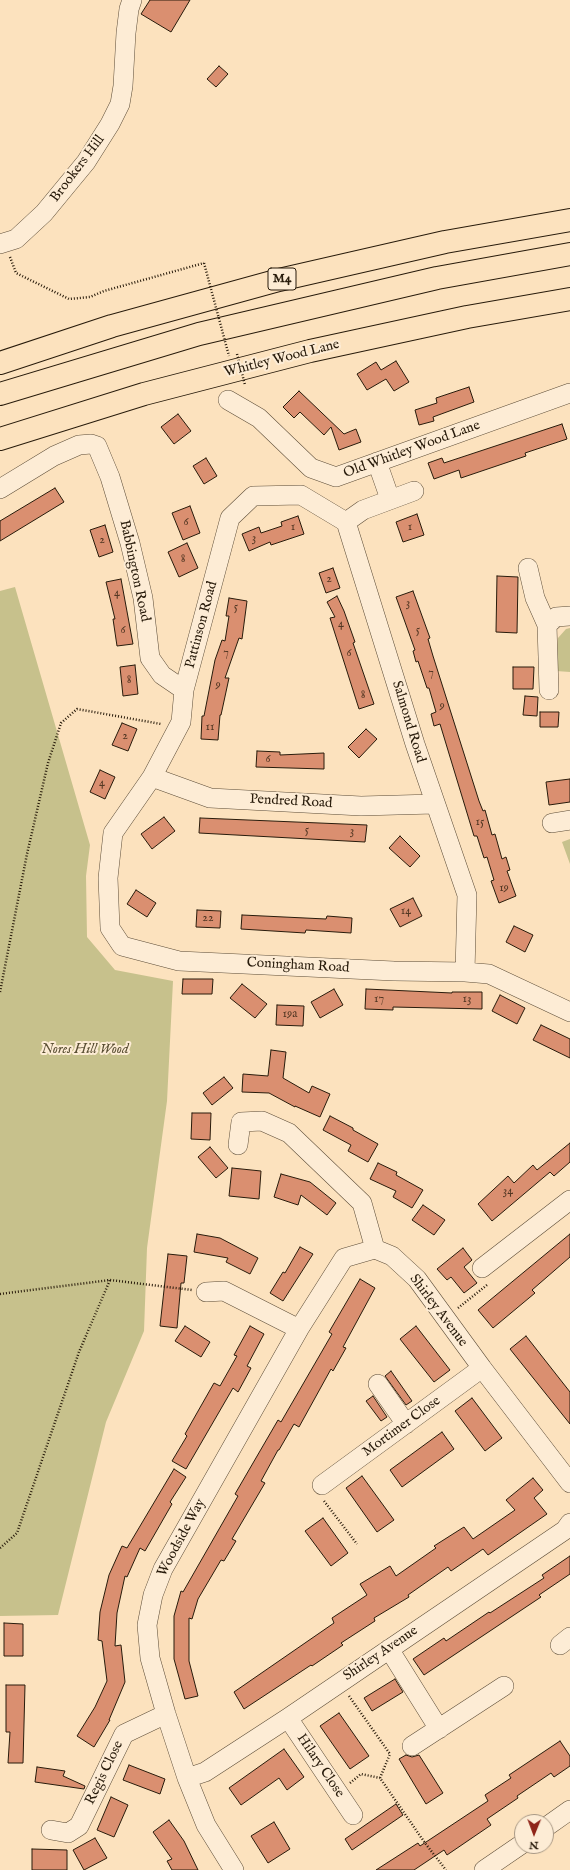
<!DOCTYPE html>
<style>
body{margin:0}
#map{position:relative;width:570px;height:1870px;overflow:hidden;background:#fce2be;font-family:"IM FELL English",serif}
canvas{display:block}
.north{position:absolute;left:514px;top:1814px;width:40px;height:40px;box-sizing:border-box;background:#fdecd5;border:1px solid #a89884;border-radius:50%;rotate:181deg;font-size:11px;font-weight:700;line-height:16px;text-align:center;color:#281b0b}
.north::after{content:'';display:block;margin:auto;width:14px;height:18px;background:#8f2418;clip-path:polygon(50% 0,100% 100%,50% 72%,0 100%)}
</style>
<div id="map">
<canvas width="570" height="1870"></canvas>
<div class="north">N</div>
</div>
<script>
const context = document.querySelector('canvas').getContext('2d');
context.lineJoin = 'round';
function paint(path, color) {
  context.fillStyle = color;
  context.fill(path, 'evenodd');
}
function shape(rows) {
  const path = new Path2D();
  for (const r of rows) {
    path.moveTo(r[0], r[1]);
    for (let i = 2; i < r.length; i += 2) path.lineTo(r[i], r[i + 1]);
  }
  return path;
}
function stroke(path, color, width, dash) {
  context.strokeStyle = color;
  context.lineWidth = width;
  context.lineCap = dash ? 'butt' : 'round';
  context.setLineDash(dash || []);
  context.stroke(path);
}
function drawText(font, color, halo, rows, align = 'center') {
  context.font = font + ' "IM FELL English",serif';
  context.lineWidth = 4;
  context.setLineDash([]);
  context.textBaseline = 'middle';
  context.strokeStyle = halo;
  context.fillStyle = color;
  for (const [text, x, y, turn = 0] of rows) {
    context.save();
    context.translate(x, y);
    context.rotate((+turn || 0) * Math.PI / 180);
    context.textAlign = isNaN(turn) ? turn : align;
    if (halo) context.strokeText(text, 0, 0);
    context.fillText(text, 0, 0);
    context.restore();
  }
}
paint(shape([
 [15,587,90,845,86,876,87,937,115,970,173,981,167,1101,147,1248,144,1331,106,1422,58,1615,0,1616,0,591],
 [570,628,570,672,556,671,558,638,566,629],
 [570,839,570,864,562,842]
]), '#c7c18c');
const building = shape([
 [150,0,190,0,171,32,141,14,150,0],
 [219,66,228,74,216,87,207,79,219,66],
 [396,361,409,382,394,391,386,379,367,390,357,374,376,362,381,370,396,361],
 [469,387,474,402,433,417,434,421,419,425,415,410,437,403,436,398,469,387],
 [299,391,344,434,356,429,361,442,339,450,331,427,324,435,300,412,294,418,283,407,299,391],
 [178,414,191,431,174,444,161,427,178,414],
 [562,424,567,439,525,453,526,456,461,478,459,470,434,479,428,463,442,458,444,463,562,424],
 [206,458,217,476,204,484,193,466,206,458],
 [55,488,64,502,0,541,0,521,55,488],
 [190,506,200,533,183,540,172,513,190,506],
 [417,514,424,535,403,542,396,522,417,514],
 [298,516,304,534,271,545,270,542,249,551,242,534,259,527,261,533,282,526,281,522,298,516],
 [105,525,113,552,99,557,90,530,105,525],
 [187,543,198,568,179,577,168,552,187,543],
 [333,568,340,588,326,593,319,573,333,568],
 [497,576,518,577,517,633,496,632,497,576],
 [121,579,133,644,117,646,113,619,115,619,106,582,121,579],
 [413,591,430,638,428,639,433,656,479,801,483,811,485,810,492,835,495,834,502,859,506,857,510,870,507,871,516,896,499,903,491,881,494,880,487,857,484,858,477,836,474,836,440,724,434,726,431,714,436,712,429,688,427,688,418,661,416,662,413,651,415,650,396,597,413,591],
 [337,596,344,611,355,642,353,643,374,704,359,709,330,618,335,617,327,602,337,596],
 [229,598,247,601,242,639,239,638,225,678,229,678,221,715,220,715,218,740,201,739,202,716,204,716,215,660,222,640,225,641,229,616,226,616,229,598],
 [135,665,138,694,123,696,120,667,135,665],
 [513,667,534,667,533,689,513,689,513,667],
 [525,696,538,697,537,716,523,715,525,696],
 [540,712,559,712,558,727,540,727,540,712],
 [122,723,137,729,128,751,112,745,122,723],
 [366,729,377,739,359,758,348,747,366,729],
 [257,751,280,752,280,755,324,753,324,769,256,767,257,751],
 [100,770,115,777,105,799,90,792,100,770],
 [570,779,570,802,549,805,546,782,570,779],
 [164,817,175,831,152,849,141,834,164,817],
 [200,818,367,825,365,842,199,833,200,818],
 [400,836,420,856,410,867,389,848,400,836],
 [136,890,156,903,147,917,127,904,136,890],
 [413,898,422,916,400,927,390,909,413,898],
 [197,910,221,911,220,928,196,927,197,910],
 [242,915,326,919,327,916,352,918,351,933,306,930,305,933,241,929,242,915],
 [514,926,533,935,525,952,506,942,514,926],
 [183,979,213,979,212,994,182,994,183,979],
 [242,984,267,1004,255,1018,230,998,242,984],
 [334,989,343,1005,320,1018,311,1002,334,989],
 [366,989,452,993,452,992,482,992,482,1009,393,1007,393,1010,365,1009,366,989],
 [500,995,525,1008,517,1024,492,1011,500,995],
 [277,1005,304,1006,303,1026,276,1025,277,1005],
 [541,1025,570,1039,570,1058,533,1040,541,1025],
 [271,1050,286,1052,283,1078,309,1093,312,1086,330,1094,320,1117,295,1106,295,1107,269,1093,242,1092,243,1074,268,1076,271,1050],
 [224,1077,233,1088,212,1105,203,1093,224,1077],
 [192,1113,211,1113,210,1140,191,1139,192,1113],
 [330,1116,353,1128,353,1130,378,1144,368,1162,348,1151,351,1145,323,1130,330,1116],
 [570,1143,570,1162,554,1176,550,1172,492,1221,478,1204,508,1176,514,1183,533,1165,537,1170,570,1143],
 [210,1147,228,1168,216,1178,198,1157,210,1147],
 [378,1163,397,1172,396,1175,423,1190,412,1208,393,1197,396,1191,370,1179,378,1163],
 [232,1168,261,1171,259,1199,229,1196,232,1168],
 [281,1174,310,1182,336,1203,327,1215,301,1195,298,1205,274,1197,281,1174],
 [423,1205,445,1220,434,1235,412,1220,423,1205],
 [197,1234,220,1238,258,1258,250,1274,226,1262,228,1258,194,1252,197,1234],
 [570,1234,570,1257,532,1290,535,1293,493,1328,478,1310,570,1234],
 [300,1247,313,1254,283,1301,270,1293,283,1272,285,1273,300,1247],
 [463,1248,472,1260,464,1267,477,1283,464,1293,451,1277,447,1280,437,1269,463,1248],
 [168,1254,187,1256,184,1283,181,1283,177,1328,160,1326,168,1254],
 [360,1279,375,1288,343,1347,346,1348,333,1371,331,1369,299,1427,294,1424,279,1450,278,1450,261,1481,265,1483,232,1539,236,1541,224,1561,221,1560,198,1599,192,1619,189,1618,189,1661,198,1696,185,1699,174,1659,174,1616,181,1591,183,1592,238,1496,235,1494,278,1420,281,1422,332,1334,329,1332,360,1279],
 [185,1326,210,1342,201,1357,175,1341,185,1326],
 [250,1326,264,1334,247,1366,251,1368,238,1392,233,1388,186,1469,172,1461,187,1436,185,1434,214,1383,220,1386,237,1356,234,1355,250,1326],
 [416,1326,450,1370,434,1382,400,1339,416,1326],
 [526,1336,570,1392,570,1424,510,1349,526,1336],
 [391,1371,412,1401,406,1405,385,1376,391,1371],
 [373,1396,387,1417,381,1421,366,1401,373,1396],
 [472,1398,502,1438,485,1451,455,1411,472,1398],
 [442,1432,454,1449,402,1487,390,1470,442,1432],
 [174,1469,186,1477,170,1502,172,1504,145,1551,140,1548,127,1577,125,1576,117,1613,115,1646,121,1645,125,1682,109,1720,110,1720,94,1747,77,1736,95,1707,107,1681,102,1641,98,1640,100,1612,109,1575,122,1546,127,1548,174,1469],
 [362,1476,394,1520,377,1532,346,1488,362,1476],
 [533,1478,543,1490,534,1498,547,1514,488,1555,483,1549,451,1571,448,1567,408,1595,409,1597,374,1618,375,1621,341,1643,343,1645,312,1666,311,1665,244,1709,234,1692,334,1623,332,1618,367,1595,360,1584,390,1566,396,1576,436,1548,434,1546,464,1527,473,1539,515,1510,506,1500,533,1478],
 [323,1518,348,1553,331,1566,305,1531,323,1518],
 [570,1556,570,1574,539,1595,541,1597,424,1675,413,1659,444,1638,446,1641,489,1612,490,1613,544,1578,542,1575,570,1556],
 [4,1623,23,1624,23,1656,4,1656,4,1623],
 [395,1679,403,1692,372,1711,364,1698,395,1679],
 [6,1685,25,1685,23,1763,8,1763,10,1732,6,1732,6,1685],
 [339,1713,369,1756,350,1769,320,1726,339,1713],
 [560,1741,570,1756,570,1766,554,1777,551,1773,517,1796,518,1798,487,1819,491,1825,447,1855,444,1850,414,1870,376,1870,418,1843,420,1846,488,1801,485,1795,511,1778,509,1775,560,1741],
 [284,1749,304,1777,287,1790,279,1778,241,1805,229,1788,284,1749],
 [406,1755,412,1757,419,1755,443,1793,426,1804,399,1759,406,1755],
 [129,1765,165,1779,160,1794,123,1780,129,1765],
 [37,1767,65,1771,63,1776,85,1786,84,1789,35,1782,37,1767],
 [111,1797,128,1805,114,1837,97,1830,111,1797],
 [396,1804,403,1815,352,1850,345,1839,396,1804],
 [169,1820,184,1841,198,1870,172,1870,167,1861,172,1859,153,1832,169,1820],
 [274,1822,290,1849,268,1863,251,1836,274,1822],
 [95,1838,107,1858,84,1870,73,1850,95,1838],
 [32,1849,67,1850,67,1870,32,1870,32,1849]
]);
paint(building, '#da8f70');
stroke(building, '#281b0b', 1);
const minor = shape([
 [0,244,16,239,44,213,86,162,110,124,120,104,123,86,126,33,129,9,132,0],
 [228,400,259,418,311,468,336,477,570,393],
 [377,462,390,499],
 [0,489,54,456,79,445,91,444,97,446,110,477,130,543,143,598,150,658,162,675,184,690],
 [346,522,301,495,253,496,230,518,184,690,181,722,152,777,113,833,108,878,110,928,122,946,179,961,394,971,465,972,489,974,570,1012],
 [346,522,415,744,467,895,465,972],
 [346,522,363,510,414,491],
 [528,568,535,598,547,625],
 [549,690,547,625,556,617,570,616],
 [152,777,210,798,361,806,434,804],
 [552,823,570,820],
 [238,1145,241,1122,262,1121,289,1133,362,1203,375,1249,392,1256,417,1279,482,1368,570,1483],
 [482,1268,570,1200],
 [206,1292,224,1291,299,1329],
 [378,1384,406,1424],
 [322,1485,482,1368],
 [560,1645,570,1637],
 [389,1649,439,1729],
 [288,1718,353,1815],
 [412,1746,504,1686],
 [187,1778,205,1772,288,1718,565,1530,570,1523],
 [546,1827,570,1810],
 [51,1830,68,1833,79,1826,124,1734,166,1714],
 [234,1870,206,1825,187,1778,166,1714,150,1658,147,1625,153,1595,163,1569,299,1329,344,1258,375,1249],
 [484,1870,522,1844]
]);
const major = shape([
 [0,439,144,394,310,351,467,317,570,299]
]);
const highway = shape([
 [0,363,112,326,279,280,445,242,570,220],
 [0,394,199,334,437,278,570,254]
]);
stroke(minor, '#5d4d38', 20);
stroke(major, '#281b0b', 24);
stroke(highway, '#281b0b', 24);
stroke(shape([
 [10,257,16,273,69,299,90,297,104,291,204,263],
 [0,992,27,854,48,763,61,723,77,709,161,724],
 [0,1294,110,1280,192,1290],
 [458,1308,487,1285],
 [324,1501,357,1544],
 [0,1548,17,1533,79,1352,110,1280],
 [349,1696,390,1754,380,1778,425,1843,446,1870],
 [350,1783,361,1774,380,1778]
]), '#281b0b', 2.5, [1, 2]);
stroke(minor, '#fdecd5', 19);
stroke(major, '#fce2be', 22);
stroke(highway, '#fce2be', 22);
stroke(shape([
 [204,263,229,356],
 [237,354,245,385]
]), '#281b0b', 2.5, [1, 2]);
drawText('12px', '#543824', null, [
 ["6",186,523],
 ["1",293,528],
 ["1",410,528],
 ["3",254,539],
 ["2",102,541],
 ["8",183,560],
 ["2",329,580],
 ["4",117,594],
 ["3",408,604],
 ["5",236,608],
 ["4",341,625],
 ["6",123,631],
 ["5",418,631],
 ["7",226,654],
 ["6",349,654],
 ["7",431,674],
 ["8",129,681],
 ["9",218,686],
 ["8",363,696],
 ["9",442,707],
 ["11",210,728],
 ["2",125,737],
 ["6",268,760],
 ["4",102,784],
 ["15",480,823],
 ["5",307,831],
 ["3",352,832],
 ["19",504,889],
 ["14",406,912],
 ["22",208,919],
 ["17",379,1000],
 ["13",467,1000],
 ["19a",290,1015],
 ["34",508,1192]
]);
for (const [x, y, w] of [
 [282,279,28]
]) {
  const box = new Path2D();
  box.roundRect(x - w / 2, y - 11, w, 22, 3);
  context.fillStyle = '#fdecd5';
  context.fill(box);
  stroke(box, '#281b0b', 1);
}
drawText('bold 13px', '#281b0b', null, [
 ["M4",282,279]
]);
drawText('14px', '#281b0b', '#fdecd5', [
 ["Brookers Hill",78,169,-53],
 ["Whitley Wood Lane",282,359,-14],
 ["Old Whitley Wood Lane",412,450,-20],
 ["Babbington Road",134,571,78],
 ["Pattinson Road",202,625,-75],
 ["Salmond Road",408,722,73],
 ["Pendred Road",291,802,3],
 ["Coningham Road",298,966,3],
 ["Shirley Avenue",438,1311,53],
 ["Mortimer Close",402,1427,-36],
 ["Woodside Way",182,1538,-62],
 ["Shirley Avenue",381,1654,-34],
 ["Hilary Close",320,1766,56],
 ["Regis Close",105,1773,-64]
]);
drawText('italic 14px', '#584d32', '#fdecd5', [
 ["Nores Hill Wood",85,1050]
]);
</script>
